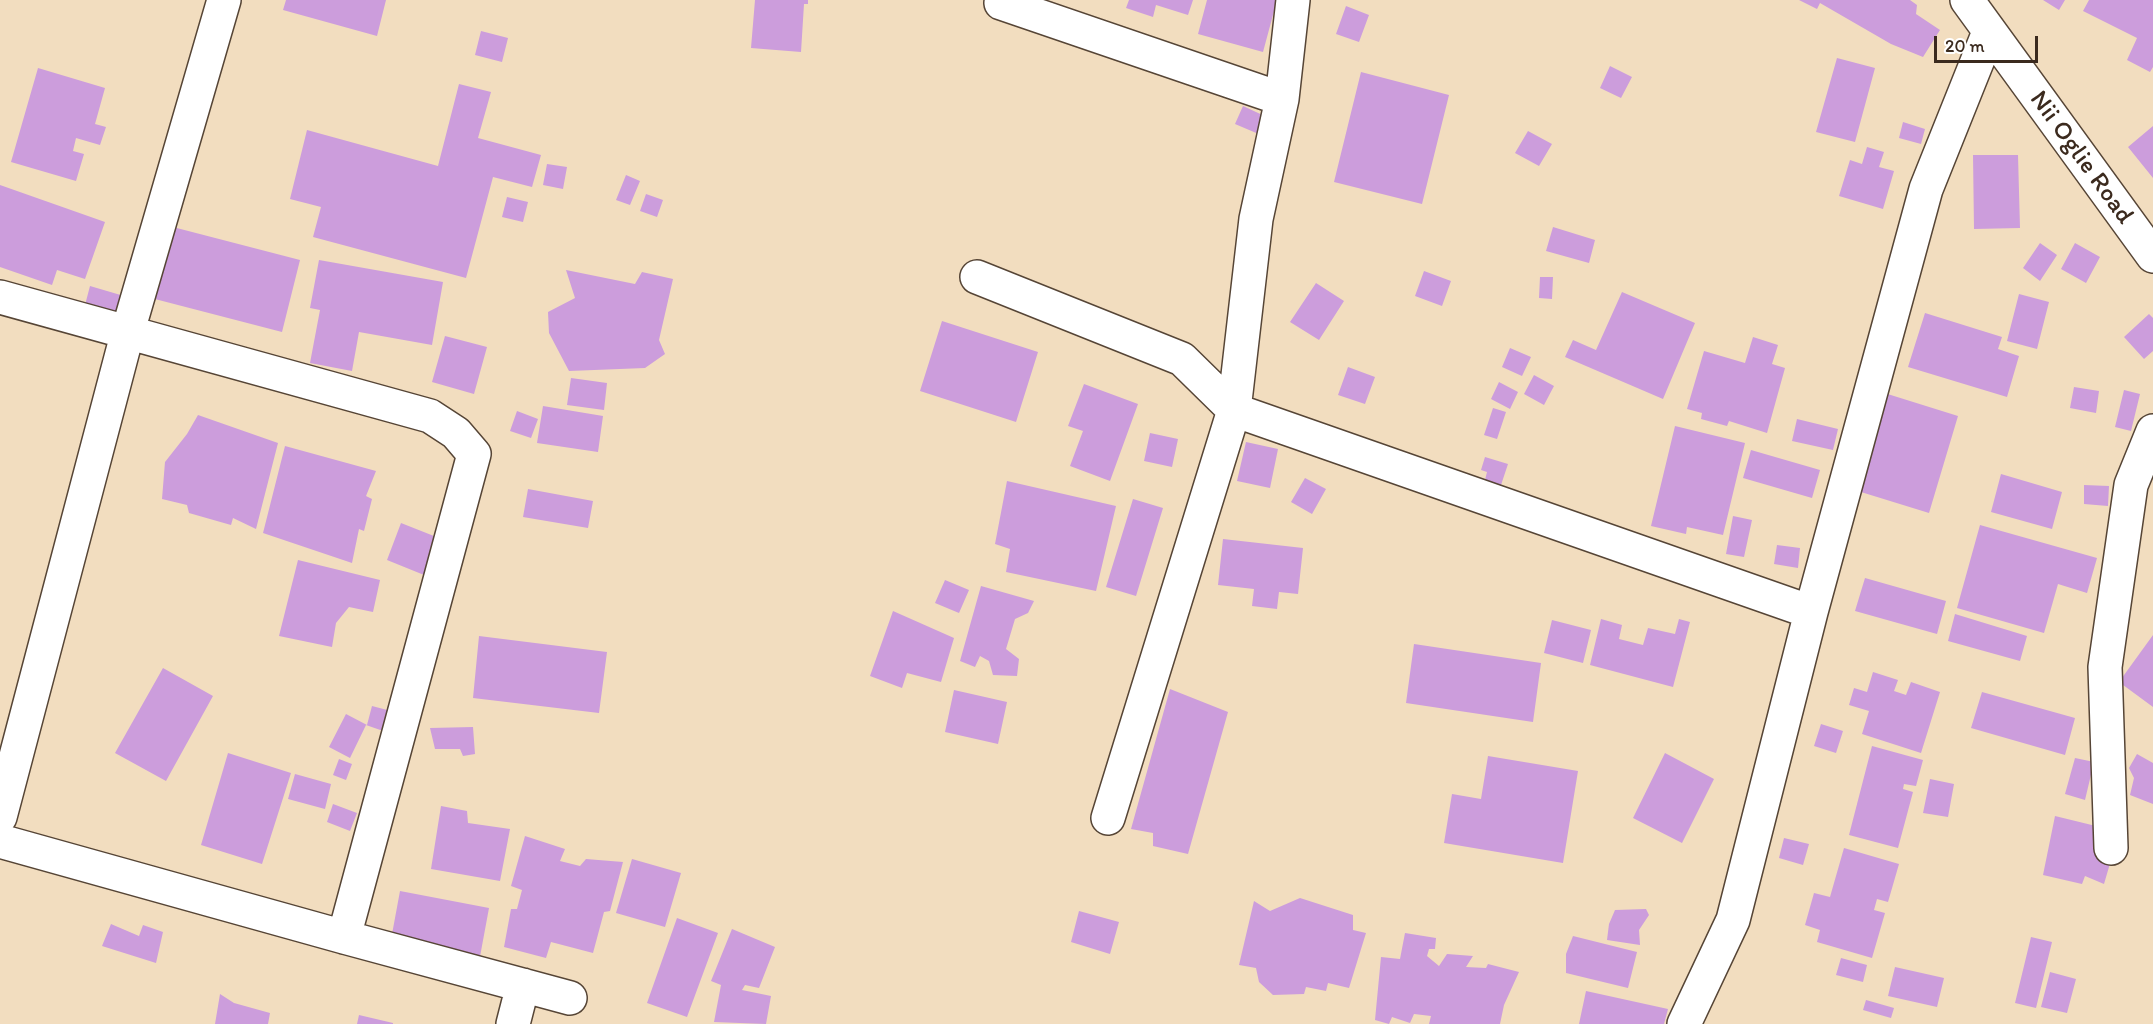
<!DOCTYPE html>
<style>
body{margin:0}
#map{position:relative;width:2153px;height:1024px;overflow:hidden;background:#f2ddbf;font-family:Itim,sans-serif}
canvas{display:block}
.scale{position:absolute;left:1934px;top:36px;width:104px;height:27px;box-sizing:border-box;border:3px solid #3b2a1e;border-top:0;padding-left:8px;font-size:18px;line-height:21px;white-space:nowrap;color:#3b2a1e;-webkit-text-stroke:4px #fff;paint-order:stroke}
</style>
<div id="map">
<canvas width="2153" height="1024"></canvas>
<div class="scale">20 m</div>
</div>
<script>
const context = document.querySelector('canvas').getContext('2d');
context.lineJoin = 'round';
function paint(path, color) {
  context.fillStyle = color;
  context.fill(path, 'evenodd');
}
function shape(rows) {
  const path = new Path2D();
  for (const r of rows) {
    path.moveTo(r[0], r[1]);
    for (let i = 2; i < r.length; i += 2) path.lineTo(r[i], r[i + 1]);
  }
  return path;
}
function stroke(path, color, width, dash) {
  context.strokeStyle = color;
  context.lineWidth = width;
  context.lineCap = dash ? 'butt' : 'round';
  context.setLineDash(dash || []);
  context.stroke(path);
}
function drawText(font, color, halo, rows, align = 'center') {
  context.font = font + ' Itim,sans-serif';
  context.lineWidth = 6;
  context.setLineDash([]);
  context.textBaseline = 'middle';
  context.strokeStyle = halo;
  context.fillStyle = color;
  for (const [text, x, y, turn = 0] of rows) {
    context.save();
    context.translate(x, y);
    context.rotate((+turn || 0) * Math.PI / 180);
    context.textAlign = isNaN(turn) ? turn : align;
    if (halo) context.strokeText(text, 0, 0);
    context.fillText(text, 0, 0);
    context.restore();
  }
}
paint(shape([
 [286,0,386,0,377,36,283,10],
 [755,0,808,0,808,4,804,4,801,52,751,48],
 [1129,0,1193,0,1188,15,1156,5,1153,17,1126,8],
 [1207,0,1277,0,1263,52,1198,34],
 [1799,0,1910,0,1917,5,1916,14,1940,30,1923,57,1891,44,1820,3,1817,9],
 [2043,0,2065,0,2059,10],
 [2089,0,2153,0,2153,67,2150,72,2127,60,2137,38,2083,11],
 [1346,6,1369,15,1359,42,1336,34],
 [481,31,508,38,502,62,475,55],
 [1837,58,1875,68,1855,142,1816,132],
 [1610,66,1632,77,1621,98,1600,88],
 [38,68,105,88,95,124,106,127,100,145,76,138,73,151,84,154,76,181,11,162],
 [1361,72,1449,95,1422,204,1334,182],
 [459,84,491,92,478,138,541,155,532,187,493,177,466,278,313,237,321,207,290,199,307,130,438,166],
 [1243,106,1269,118,1261,135,1235,124],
 [1903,122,1925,129,1921,144,1899,138],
 [2153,126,2153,178,2128,147],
 [1528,131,1552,144,1539,166,1515,153],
 [1867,147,1884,152,1879,167,1894,171,1883,209,1839,196,1850,160,1862,164],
 [1973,155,2018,155,2020,228,1974,229],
 [547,164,567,167,563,189,543,185],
 [626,175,640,181,630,205,616,200],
 [0,185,105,222,85,279,57,270,52,285,0,267],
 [646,194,663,200,657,217,640,211],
 [507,197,528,202,523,222,502,217],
 [169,226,300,260,282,332,151,298],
 [1553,227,1595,240,1589,263,1546,251],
 [2040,243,2057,255,2040,281,2023,268],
 [2075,243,2100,257,2086,283,2061,269],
 [319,260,443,282,432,345,359,332,352,371,310,363,320,310,310,308],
 [566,270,635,284,642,272,673,279,659,340,665,354,645,368,569,371,549,333,548,312,575,298],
 [1424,271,1451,281,1442,306,1415,296],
 [1540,277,1553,277,1552,299,1539,298],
 [1316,283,1344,301,1319,340,1290,322],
 [90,286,124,296,118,315,85,305],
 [1622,292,1695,323,1663,399,1565,357,1573,340,1596,350],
 [2019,294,2049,302,2037,349,2007,341],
 [1925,313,2002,337,1998,349,2019,356,2007,397,1908,367],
 [2149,314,2153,318,2153,351,2144,359,2124,337],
 [942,321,1038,352,1016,422,920,391],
 [445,336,487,347,474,394,432,382],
 [1753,337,1778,345,1772,364,1785,368,1767,433,1729,421,1727,426,1701,419,1702,413,1687,409,1704,351,1745,363],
 [1510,348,1531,357,1522,376,1502,367],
 [1348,367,1375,377,1365,404,1338,395],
 [1534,375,1554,386,1544,405,1524,394],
 [571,378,607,383,604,410,567,405],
 [1499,382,1518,392,1510,409,1491,399],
 [1084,384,1138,404,1110,481,1070,466,1083,431,1068,426],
 [2074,387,2099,391,2096,413,2070,408],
 [2124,390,2140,394,2131,431,2115,427],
 [1878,391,1958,416,1929,513,1848,488],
 [543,406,603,416,598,452,537,443],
 [1493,408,1506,412,1497,439,1484,435],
 [517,411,538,419,531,438,510,431],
 [198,415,278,443,256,529,233,518,231,525,189,513,187,505,162,499,165,462,187,434],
 [1797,419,1838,429,1833,450,1792,441],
 [1675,426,1745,443,1723,535,1687,527,1686,534,1651,526],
 [1150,433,1178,439,1172,467,1144,461],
 [1246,442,1278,449,1270,488,1237,481],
 [285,446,376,471,366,496,372,499,364,531,359,529,352,563,263,533],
 [1751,450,1820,470,1812,498,1743,478],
 [1485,457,1508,464,1501,485,1485,480,1487,472,1481,470],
 [2001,474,2062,492,2052,529,1991,512],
 [1305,478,1326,489,1312,514,1291,502],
 [1007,481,1116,506,1096,591,1006,572,1010,549,995,544],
 [2084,485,2109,486,2108,506,2084,504],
 [528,489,593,501,588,528,523,517],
 [1133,499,1163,508,1136,596,1106,587],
 [1733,516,1752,520,1744,557,1726,554],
 [401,523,444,540,429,577,387,560],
 [1980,525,2097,558,2087,593,2058,584,2044,633,1957,608],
 [1223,539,1303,548,1298,594,1279,592,1277,609,1252,606,1254,589,1218,585],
 [1777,545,1800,548,1798,568,1774,564],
 [298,560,380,580,373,612,349,607,336,623,332,647,279,636],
 [1865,578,1946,601,1937,634,1855,611],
 [945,580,969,590,959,613,935,603],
 [981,586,1034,601,1028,613,1015,619,1006,649,1019,659,1017,676,993,675,989,661,980,656,975,667,960,661],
 [893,611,954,638,941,682,907,673,902,688,870,676],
 [1955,614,2027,636,2020,661,1948,641],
 [1601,619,1622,625,1619,639,1643,645,1648,628,1675,634,1679,619,1690,622,1673,687,1590,665],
 [1552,620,1591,630,1583,663,1544,653],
 [2153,635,2153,707,2119,682],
 [479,636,607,652,599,713,473,698],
 [1414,644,1541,663,1533,722,1406,703],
 [163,668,213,696,166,781,115,753],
 [1873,672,1898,680,1894,691,1906,695,1911,682,1940,692,1921,753,1862,734,1869,711,1849,705,1854,688,1867,692],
 [1170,689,1228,712,1188,854,1153,846,1153,833,1131,829],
 [954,690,1007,702,998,744,945,732],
 [1982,692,2075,718,2065,755,1971,728],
 [372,706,391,711,386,732,366,725,350,758,329,747,346,714,367,725],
 [1821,724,1843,731,1836,753,1814,746],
 [473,727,475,754,463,756,460,749,435,749,430,728],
 [1872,746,1923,760,1916,786,1904,784,1903,789,1913,792,1898,848,1849,835],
 [228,753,291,773,262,864,201,845],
 [1665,753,1714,779,1682,843,1633,818],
 [2137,754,2153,763,2153,804,2130,795,2134,778,2129,768],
 [1488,756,1578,771,1563,863,1444,843,1452,794,1481,799],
 [2075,758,2094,762,2085,800,2065,794],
 [339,759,352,764,346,780,333,775],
 [295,774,331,784,325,809,288,799],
 [1930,779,1954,784,1948,817,1923,813],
 [333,804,357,813,350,831,327,822],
 [441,806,467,811,468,823,510,829,500,881,431,869],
 [2055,816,2104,828,2111,860,2104,884,2085,876,2082,884,2043,875],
 [525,836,565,849,560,861,580,866,586,859,623,862,610,911,604,912,593,953,551,942,546,958,504,947,511,909,517,909,522,890,511,886],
 [1784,838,1809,844,1803,865,1779,858],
 [1844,848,1899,864,1888,902,1877,899,1874,910,1885,913,1872,958,1817,942,1820,930,1805,925,1814,893,1830,897],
 [632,859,681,873,665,927,616,913],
 [400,891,489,908,479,962,390,945],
 [1300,898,1353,915,1353,930,1366,933,1349,988,1328,983,1326,991,1306,987,1304,994,1273,995,1259,982,1256,968,1239,965,1254,901,1270,911],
 [1646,909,1649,915,1639,930,1640,945,1607,940,1609,924,1615,910],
 [1079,911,1119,922,1110,954,1071,942],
 [677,918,718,933,687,1017,647,1003],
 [111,924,139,936,143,925,163,932,156,963,102,946],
 [732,929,775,947,759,988,745,985,742,990,771,996,766,1024,714,1022,721,985,711,981],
 [1405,933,1436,938,1435,949,1429,949,1427,956,1439,966,1447,954,1473,956,1466,967,1486,968,1488,964,1519,972,1504,1005,1500,1024,1429,1024,1431,1016,1414,1014,1410,1023,1392,1017,1389,1024,1375,1020,1381,957,1400,959],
 [1573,936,1637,952,1628,988,1566,973,1566,954],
 [2031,937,2052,942,2036,1008,2015,1003],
 [1841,958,1867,965,1863,982,1836,975],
 [1895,967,1944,978,1937,1007,1888,996],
 [2050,972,2076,979,2067,1013,2041,1007],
 [1586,991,1668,1009,1664,1024,1579,1024],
 [220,994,234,1003,270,1013,268,1024,215,1024],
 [1866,1000,1894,1008,1891,1018,1863,1010],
 [359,1015,393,1023,393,1024,357,1024]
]), '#cc9ddc');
const minor = shape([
 [1967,0,2153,256],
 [1001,3,1282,99],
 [977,277,1182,359,1234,410,1811,612],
 [0,297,430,416,456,433,474,454,344,937],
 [0,817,128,331,224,0],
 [1108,818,1234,410,1256,219,1282,99,1293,0],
 [0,841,344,937,570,998],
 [2111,848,2105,667,2131,485,2153,431],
 [513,1024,523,985],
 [1684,1024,1733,920,1811,612,1926,189,1989,32]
]);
stroke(minor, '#564536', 36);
stroke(minor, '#fff', 33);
drawText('26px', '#3b2a1e', '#fff', [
 ["Nii Oglie Road",2081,158,54]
]);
</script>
